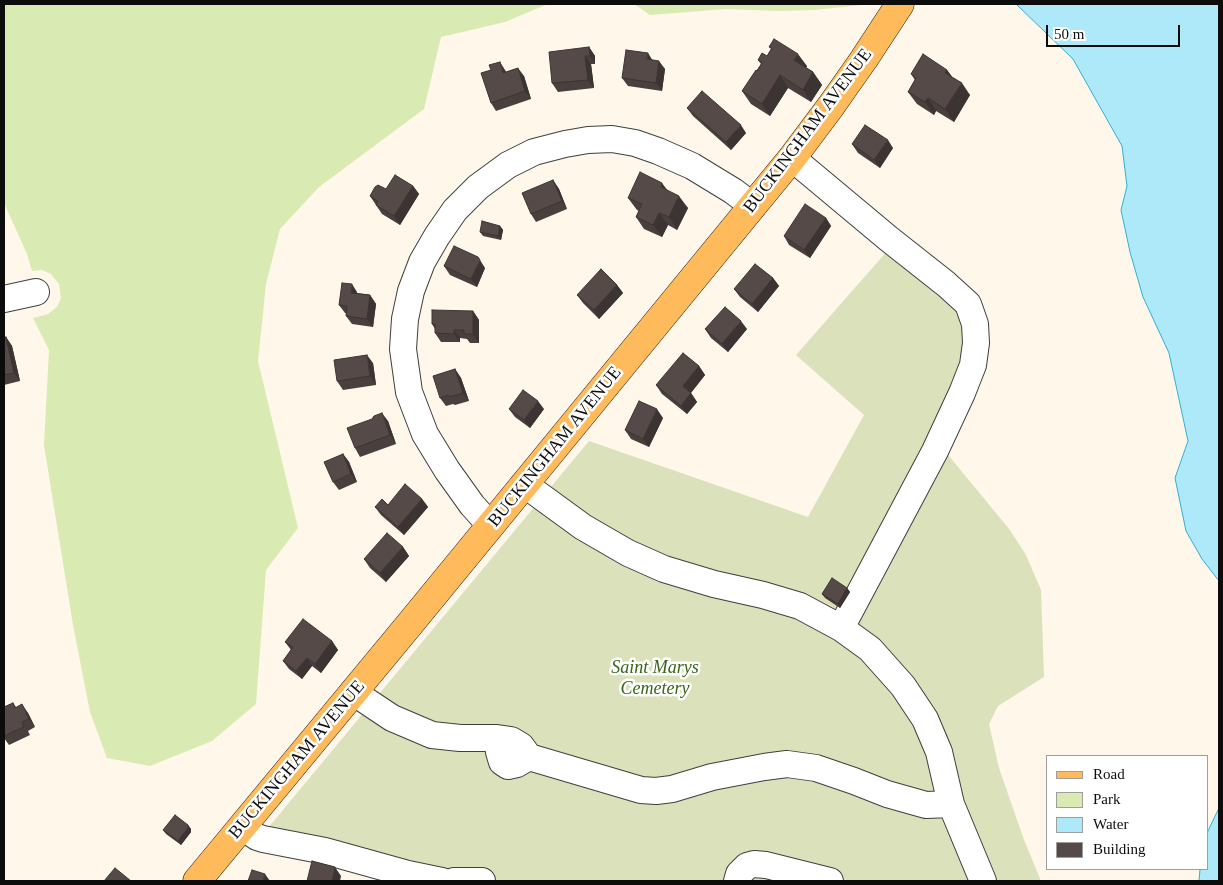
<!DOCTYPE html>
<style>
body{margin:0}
#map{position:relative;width:1223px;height:885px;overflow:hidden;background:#fff7ea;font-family:"Times New Roman",serif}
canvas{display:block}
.frame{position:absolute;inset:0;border:5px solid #0c0c0c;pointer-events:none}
.legend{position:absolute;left:1046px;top:755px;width:162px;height:115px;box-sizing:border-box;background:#fff;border:1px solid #9e9e9e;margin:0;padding:6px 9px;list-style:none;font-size:15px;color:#0c0c0c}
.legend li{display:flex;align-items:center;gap:10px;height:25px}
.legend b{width:25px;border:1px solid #9e9e9e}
.scale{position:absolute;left:1046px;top:25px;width:134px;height:22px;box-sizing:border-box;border:2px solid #0c0c0c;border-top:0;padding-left:6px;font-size:15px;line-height:18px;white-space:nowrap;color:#0c0c0c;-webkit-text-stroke:4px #fff;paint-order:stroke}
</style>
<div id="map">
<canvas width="1223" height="885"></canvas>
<div class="frame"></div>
<ul class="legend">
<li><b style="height:6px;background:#feba5b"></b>Road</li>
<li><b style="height:14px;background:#d9ebb3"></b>Park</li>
<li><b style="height:14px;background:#ade9f9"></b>Water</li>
<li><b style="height:14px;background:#554a48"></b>Building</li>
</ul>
<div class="scale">50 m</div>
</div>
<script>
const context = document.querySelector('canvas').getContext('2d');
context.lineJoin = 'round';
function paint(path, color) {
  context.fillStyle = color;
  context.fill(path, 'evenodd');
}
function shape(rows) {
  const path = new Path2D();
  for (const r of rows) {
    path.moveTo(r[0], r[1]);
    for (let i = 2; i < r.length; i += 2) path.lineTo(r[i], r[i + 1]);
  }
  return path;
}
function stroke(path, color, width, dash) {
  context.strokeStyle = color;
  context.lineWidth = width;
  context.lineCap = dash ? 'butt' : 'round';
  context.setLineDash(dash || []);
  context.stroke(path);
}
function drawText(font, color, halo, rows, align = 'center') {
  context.font = font + ' "Times New Roman",serif';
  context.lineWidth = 5;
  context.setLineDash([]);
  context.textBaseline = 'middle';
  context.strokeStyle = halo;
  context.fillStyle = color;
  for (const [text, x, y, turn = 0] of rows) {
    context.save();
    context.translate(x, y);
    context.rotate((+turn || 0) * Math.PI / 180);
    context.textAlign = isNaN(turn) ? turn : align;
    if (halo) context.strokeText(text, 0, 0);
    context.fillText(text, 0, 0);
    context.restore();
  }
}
paint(shape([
 [4,4,548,4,505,22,441,37,424,109,319,187,280,229,266,284,258,361,298,528,266,570,256,704,212,741,150,766,107,758,90,712,73,625,44,445,49,350,33,318,48,314,57,307,61,298,59,284,51,274,42,270,32,271,27,254,4,203],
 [634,4,863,4,862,5,814,10,779,11,725,9,650,15]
]), '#d9ebb3');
paint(shape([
 [902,234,981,314,944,450,1010,530,1026,555,1041,590,1044,677,998,706,989,724,999,768,1024,840,1041,881,386,881,253,846,589,441,808,517,864,415,796,355]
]), '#dbe1bb');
const water = shape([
 [1016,4,1219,4,1219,581,1202,559,1186,531,1175,478,1188,441,1169,353,1143,297,1130,252,1121,210,1127,186,1122,146,1073,59,1016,4],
 [1219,808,1219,881,1199,881,1200,869,1207,869,1207,833,1219,808]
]);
paint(water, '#ade9f9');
stroke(water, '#31aed3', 1);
const minor = shape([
 [792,158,889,239,946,284,968,304,975,324,976,343,973,365,962,393,935,451,841,628],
 [4,299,36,292],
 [524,484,583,527,628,553,664,569,714,584,763,595,800,606,841,628,870,649,903,686,925,719,939,752,951,804,983,881],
 [490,525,472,505,447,470,425,434,409,392,403,349,405,319,411,291,422,262,437,236,455,210,478,187,508,165,534,152,565,144,588,140,612,139,635,143,658,151,692,166,733,191,753,206],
 [353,692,392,718,432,735,460,738,497,738,511,740,521,746,529,757,641,790,656,791,672,789,712,777,764,767,787,764,816,768,854,781,887,794,926,805,951,804],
 [497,738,499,752,502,762,508,766,517,764,529,757],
 [242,827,257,837,263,839,325,851,408,874,442,881],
 [454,881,482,881],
 [737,881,739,874,747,866,754,864,766,865,830,881]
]);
const major = shape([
 [197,881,409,625,792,158,831,106,864,59,900,4]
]);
stroke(minor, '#3f3f3f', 28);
stroke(major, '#1d1d1d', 29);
stroke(minor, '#fff', 26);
stroke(major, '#feba5b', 28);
paint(shape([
 [589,47,595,56,595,64,591,64,594,88,558,92,552,83],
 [769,47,807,66,806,68,813,72,822,85,811,102,788,88,770,116,751,104,742,91,761,64,758,60,767,56,771,49],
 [653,60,665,69,662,91,628,86,622,78],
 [505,70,506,72,524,76,531,99,496,111,491,103],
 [947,70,953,78,970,95,954,122,936,111,934,115,917,104,908,92,915,80,911,74],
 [687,108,746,133,731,150,693,116],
 [852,144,893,148,880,168,858,153],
 [553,180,559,189,567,209,536,222,531,214],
 [413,186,419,194,400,225,382,214,370,196,386,189],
 [667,190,688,208,677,230,668,225,662,237,644,229,636,217,639,211,637,210,628,198],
 [826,218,831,226,810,258,789,245,784,236],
 [500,226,503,230,501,240,483,236,480,232],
 [444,266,485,268,477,287,450,275],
 [773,278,779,286,758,312,740,297,734,289],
 [617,285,623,293,599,319,583,303,577,295],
 [357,292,357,293,370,295,376,304,373,327,352,324,346,316,346,313,345,313,339,305],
 [473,311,479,320,479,343,470,343,467,339,460,338,460,342,441,342,435,333,435,329,432,324],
 [705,329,747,329,728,352,711,338],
 [6,337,12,346,20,381,4,385,4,338],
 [373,363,376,385,343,390,337,381],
 [699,366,705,375,691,393,697,402,687,414,662,394,656,385],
 [455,369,461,378,469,401,455,405,453,404,446,406,440,398],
 [509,409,544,409,530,428,515,417],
 [663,418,649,447,631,439,625,430],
 [388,421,396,444,360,457,355,448],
 [343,454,349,462,357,482,339,490,333,482],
 [422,499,428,507,404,535,381,515,375,507],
 [403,547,409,556,386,582,370,568,364,559],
 [847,588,850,592,840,608,825,598,822,594],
 [332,641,338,650,321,673,312,666,302,679,289,669,283,661,291,650,285,642],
 [13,703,16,707,28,713,35,727,28,731,30,735,9,745,4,738,4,707],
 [188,825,191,829,191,832,181,845,166,834,163,830]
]), '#49403e');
paint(shape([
 [589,47,595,56,595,64,590,56],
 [648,53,653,61,647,59],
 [798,54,807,66,803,72,794,60],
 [585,56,591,64,594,88,588,80],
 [659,61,665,69,662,91,656,83],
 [500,62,505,70,509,81,503,73],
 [518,68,524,76,531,99,525,91],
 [947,70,956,82,945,73],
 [813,72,822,85,811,102,803,90],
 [780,75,788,88,770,116,762,104],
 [962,83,970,95,954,122,945,109],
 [928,98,936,111,934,115,925,102],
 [741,125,746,133,731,150,726,142],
 [888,140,893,148,880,168,874,160],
 [553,180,559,189,567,209,562,201],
 [662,183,671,195,661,187],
 [413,186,419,194,400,225,394,216],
 [679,196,688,208,677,230,669,217],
 [659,213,668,225,662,237,653,225],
 [826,218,831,226,810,258,804,250],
 [500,226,503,230,501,240,498,236],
 [480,260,485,268,477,287,471,279],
 [773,278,779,286,758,312,752,304],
 [352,284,357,292,356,301,351,293],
 [617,285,623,293,599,319,594,310],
 [370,295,376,304,373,327,367,319],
 [473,311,479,320,479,343,473,334],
 [741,321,747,329,728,352,722,344],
 [454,330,460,338,460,342,454,334],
 [6,337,12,346,20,381,14,373],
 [367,355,373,363,376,385,370,376],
 [699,366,705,375,689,395,683,386],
 [455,369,461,378,469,401,463,393],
 [691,393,697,402,687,414,681,406],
 [538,401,544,409,530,428,524,420],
 [657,409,663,418,649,447,643,439],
 [382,413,388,421,396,444,390,435],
 [343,454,349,462,357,482,351,474],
 [422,499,428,507,404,535,398,527],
 [403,547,409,556,386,582,380,573],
 [847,588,850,592,840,608,838,604],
 [332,641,338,650,321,673,315,664],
 [307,658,312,666,302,679,296,671],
 [22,704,28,713,35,727,29,719],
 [188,825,191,829,191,832,181,845,178,841],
 [335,867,341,876,340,881,332,881],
 [265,874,270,881,263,881]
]), '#3c3432');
const building = shape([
 [774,39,798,54,794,60,813,72,803,90,780,75,762,104,742,91,756,70,757,71,762,63,758,60,762,53,767,56,772,48,769,47,774,39],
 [589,47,590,56,585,56,588,80,552,83,549,52,589,47],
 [626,50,648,53,647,59,659,61,656,83,622,78,626,50],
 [923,54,947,70,945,73,962,83,945,109,928,98,925,102,908,92,916,78,911,74,923,54],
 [500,62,503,73,518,68,525,91,491,103,481,73,491,70,489,65,500,62],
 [702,91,741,125,726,142,687,108,702,91],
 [865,125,888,140,874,160,852,144,865,125],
 [640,172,662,183,661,187,679,196,669,217,659,213,653,225,636,217,642,204,628,198,640,172],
 [395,175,413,186,394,216,376,205,378,201,370,196,375,187,378,185,386,189,395,175],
 [553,180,562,201,531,214,522,193,553,180],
 [805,204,826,218,804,250,784,236,805,204],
 [482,221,500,226,498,236,480,232,482,221],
 [454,246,478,257,480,260,471,279,444,266,454,246],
 [755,264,773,278,752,304,734,289,755,264],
 [601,269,617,285,594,310,577,295,601,269],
 [342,283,352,284,351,293,370,295,367,319,346,316,347,306,339,305,342,283],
 [725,307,741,321,722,344,705,329,725,307],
 [432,310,473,311,473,334,464,334,464,330,454,330,454,334,435,333,435,324,432,324,432,310],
 [6,337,14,373,4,375,4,338,6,337],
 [683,353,699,366,683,386,691,393,681,406,656,385,683,353],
 [367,355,370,376,337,381,334,360,367,355],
 [455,369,463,393,449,397,448,395,440,398,433,376,455,369],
 [523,390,538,401,524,420,509,409,523,390],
 [639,401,657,409,643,439,625,430,639,401],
 [382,413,390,435,355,448,347,428,372,419,374,416,382,413],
 [343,454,351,474,333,482,324,462,343,454],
 [405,484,422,499,398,527,375,507,382,499,388,505,405,484],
 [387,533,403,547,380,573,364,559,387,533],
 [832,578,847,588,838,604,822,594,832,578],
 [303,619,332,641,315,664,307,658,296,671,283,661,293,647,285,642,303,619],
 [13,703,15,708,22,704,29,719,22,722,24,727,4,736,4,707,13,703],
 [175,815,188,825,188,828,178,841,163,830,175,815],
 [312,861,335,867,332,881,307,881,312,861],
 [115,868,131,881,104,881,115,868],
 [252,870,265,874,263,881,248,881,252,870]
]);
paint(building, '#554a48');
stroke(building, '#3c3432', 1);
drawText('18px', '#0c0c0c', '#fff', [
 ["BUCKINGHAM AVENUE",808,131,-53],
 ["BUCKINGHAM AVENUE",555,447,-51],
 ["BUCKINGHAM AVENUE",297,760,-50]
]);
drawText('italic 18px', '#37651a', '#fff', [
 ["Saint Marys",655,668],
 ["Cemetery",655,689]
]);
</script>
